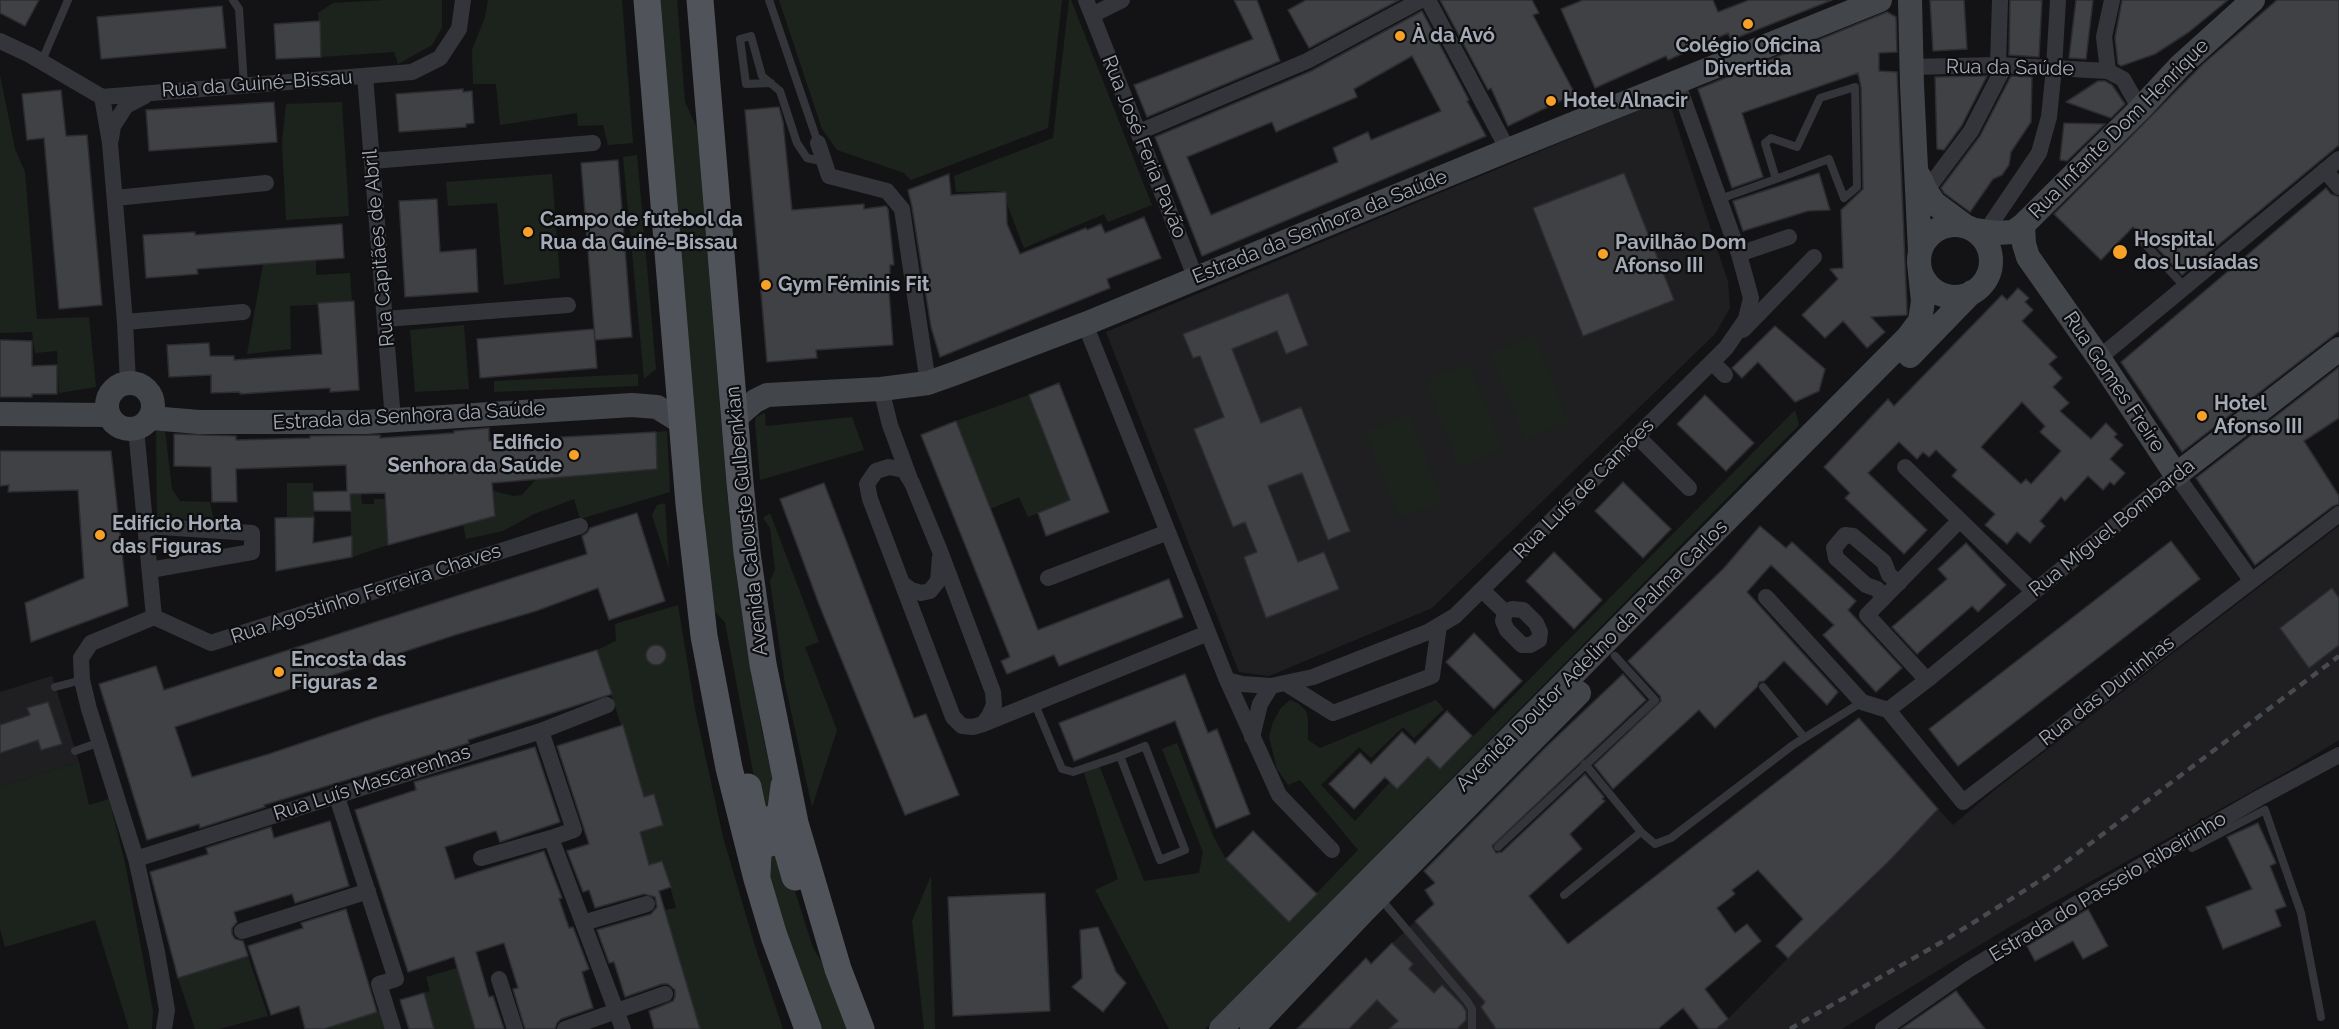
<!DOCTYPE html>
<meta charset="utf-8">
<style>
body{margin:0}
canvas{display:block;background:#131315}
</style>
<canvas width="2339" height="1029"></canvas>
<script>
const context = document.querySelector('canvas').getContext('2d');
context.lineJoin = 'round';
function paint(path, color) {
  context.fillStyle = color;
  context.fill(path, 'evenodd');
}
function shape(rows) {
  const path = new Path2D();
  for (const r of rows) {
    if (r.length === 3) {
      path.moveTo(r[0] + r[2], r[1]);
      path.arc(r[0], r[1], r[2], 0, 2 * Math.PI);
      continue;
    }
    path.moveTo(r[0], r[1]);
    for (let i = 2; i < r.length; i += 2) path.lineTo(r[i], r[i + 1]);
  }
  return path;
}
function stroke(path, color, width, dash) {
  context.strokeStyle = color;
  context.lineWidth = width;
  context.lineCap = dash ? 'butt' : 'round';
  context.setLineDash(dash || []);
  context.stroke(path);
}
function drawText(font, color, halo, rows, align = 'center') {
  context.font = font + ' Raleway,sans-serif';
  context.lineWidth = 4.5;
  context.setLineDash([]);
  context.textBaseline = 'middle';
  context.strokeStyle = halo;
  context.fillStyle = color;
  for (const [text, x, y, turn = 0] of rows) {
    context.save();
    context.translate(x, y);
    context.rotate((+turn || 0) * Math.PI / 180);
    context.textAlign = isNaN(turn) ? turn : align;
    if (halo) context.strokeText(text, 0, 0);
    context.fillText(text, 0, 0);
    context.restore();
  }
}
paint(shape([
 [1668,98,1728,282,1730,308,1715,334,1432,608,1269,676,1239,672,1106,332],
 [2339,526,2339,740,2290,770,2011,926,1842,1029,1716,1029,1728,1019,1788,958,1885,865,1938,809,1953,825,1997,788],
 [52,676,79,762,0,787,0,692],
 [1427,910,1451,940,1513,1029,1297,1029,1366,958,1372,963]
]), '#1f1f22');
paint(shape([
 [384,0,442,0,442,28,432,45,398,64,394,52,321,57,318,13,333,3],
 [488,0,622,0,633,143,608,145,603,125,578,126,577,113,500,125,496,84,473,84,472,50,485,17],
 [657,0,677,0,685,102,697,128,727,493,737,582,761,727,776,794,768,810,757,793,725,622,712,609],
 [779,0,1062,0,1048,128,911,180,904,173,837,150,822,129],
 [1069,0,1071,0,1152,205,1108,222,1104,214,1024,248,1002,191,956,192,954,176,1053,138],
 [0,75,15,149,25,172,37,319,89,317,96,387,59,393,57,351,35,353,32,332,0,333],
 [342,102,349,216,286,220,282,142,286,104],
 [637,155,656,369,644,379,623,157],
 [552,174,560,278,504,285,497,203,448,206,446,182],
 [316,260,316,275,350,273,352,303,290,306,291,349,247,354,263,264],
 [464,325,469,389,415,392,410,330],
 [1534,335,1569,421,1525,439,1490,353],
 [1469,363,1503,450,1459,467,1425,381],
 [638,374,638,386,494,392,494,381],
 [1029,395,1070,500,1028,517,1019,497,990,509,956,421],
 [1795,410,1799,425,1205,1029,1169,1029,1095,890,1118,879,1084,773,1099,765,1144,881,1199,873,1203,852,1162,749,1177,743,1214,838,1226,859,1290,921,1358,850,1300,780,1288,785,1277,769,1269,737,1273,722,1281,708,1290,700,1299,704,1306,711,1308,719,1308,740,1320,748,1436,700,1444,709,1414,738,1403,727,1371,758,1359,747,1321,785,1355,821,1390,782,1397,789,1428,757,1441,769],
 [765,413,766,426,852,417,864,450,760,480,755,422,756,417],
 [1409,414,1443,501,1399,518,1365,432],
 [156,431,165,431,172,489,180,501,210,502,214,521,157,518],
 [667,431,670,492,580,519,574,499,534,514,503,531,466,539,463,524,495,516,493,491,514,496,522,495,536,479,657,469,656,432],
 [287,483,313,483,314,517,287,518],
 [361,493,362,504,374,504,374,499,385,499,388,545,352,557,350,494],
 [665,503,669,568,652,515,657,505],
 [770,513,819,642,805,647,837,730,812,807,785,684,770,581,775,570,770,528,763,518],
 [678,605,695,709,723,837,755,946,783,1029,700,1029,665,910,676,908,663,861,649,865,640,832,663,824,654,794,644,797,597,650,616,641,615,624],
 [79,762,89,805,109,799,125,863,153,1011,152,1029,129,1029,95,920,5,947,0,929,0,787],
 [773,854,785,860,813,948,828,972,848,1029,819,1029,766,870,767,860],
 [931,876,935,1029,924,1029,912,921],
 [248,956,268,1016,219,1029,195,1029,178,978],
 [457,968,475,1029,434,1029,424,993,430,991,426,977],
 [380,1011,385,1029,324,1029]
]), '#1b231c');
const building = shape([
 [0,0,39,0,25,26,0,13,0,0],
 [1234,0,1257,0,1280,61,1147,117,1134,85,1253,39,1234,0],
 [1306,0,1399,0,1309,48,1288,10,1306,0],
 [1440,0,1532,0,1539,13,1533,15,1575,94,1508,126,1491,88,1488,90,1440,0],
 [1583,0,1713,0,1718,12,1749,0,1832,0,1731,40,1728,33,1668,60,1666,56,1595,88,1561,9,1583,0],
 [1930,0,1964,0,1967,49,1933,51,1930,0],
 [2010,0,2042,0,2039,57,2009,55,2010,0],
 [2076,0,2093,0,2086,59,2069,58,2076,0],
 [2122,0,2228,0,2189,32,2155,54,2121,66,2118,64,2115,38,2122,0],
 [2277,0,2339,0,2339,145,2182,275,2148,238,2142,236,2133,227,2101,260,2054,214,2203,64,2277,0],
 [222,6,226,48,101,59,97,17,222,6],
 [1422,11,1469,100,1467,101,1486,136,1202,256,1155,137,1311,71,1422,11],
 [1412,56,1441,111,1371,140,1368,132,1333,148,1338,162,1211,215,1187,157,1272,122,1276,132,1357,97,1354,89,1412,56],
 [1887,12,1896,17,1897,52,1879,53,1879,71,1897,72,1907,310,1907,315,1871,317,1885,332,1867,348,1843,321,1825,338,1802,315,1838,279,1830,269,1843,268,1841,210,1863,189,1861,87,1858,73,1742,113,1763,177,1732,188,1698,89,1887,12],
 [320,21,321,57,276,59,274,24,320,21],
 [1982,76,1987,76,1962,125,1944,150,1937,149,1935,77,1982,76],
 [2011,76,2032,77,2031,122,2011,152,2009,165,2002,175,1993,179,1970,212,1944,193,1941,188,1980,136,2011,76],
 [2098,81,2105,81,2112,85,2125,104,2111,118,2066,102,2098,81],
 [463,89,463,92,472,91,474,123,466,124,466,127,399,132,396,94,463,89],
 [61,90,66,136,87,135,102,305,59,309,44,138,27,140,22,94,61,90],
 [274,102,277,142,149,151,146,110,274,102],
 [779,107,783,122,792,210,864,204,864,209,886,206,888,209,894,265,890,265,890,276,888,277,893,345,816,350,817,358,767,362,745,110,779,107],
 [2064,123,2105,124,2067,161,2060,160,2064,123],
 [618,160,632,337,595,340,581,163,618,160],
 [1624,173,1674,300,1583,336,1533,208,1624,173],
 [1819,173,1830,210,1808,211,1743,231,1733,201,1819,173],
 [949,174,951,195,1006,192,1007,224,1020,254,1086,228,1087,230,1101,224,1105,233,1144,217,1161,258,1107,279,1110,288,940,357,931,327,912,207,908,190,949,174],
 [2326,188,2331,194,2339,197,2339,331,2182,452,2121,362,2326,188],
 [437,199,440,252,476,249,478,292,405,297,399,201,437,199],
 [342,224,344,258,197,269,198,274,146,278,143,235,195,232,195,235,342,224],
 [2018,288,2029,298,2025,302,2033,310,2022,321,2057,357,2049,364,2062,378,2053,387,2069,403,2060,411,2091,439,2106,423,2117,434,2114,437,2123,445,2110,459,2125,473,2114,485,2110,482,2103,490,2088,476,2065,501,2061,497,2040,521,2045,526,2030,543,2017,532,2007,544,1985,525,1995,514,1952,476,1957,470,1936,450,1929,457,1923,452,1917,459,1899,442,1868,473,1927,530,1904,554,1845,498,1850,493,1824,467,1888,399,1894,406,2002,295,2007,300,2018,288],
 [2022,402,2045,426,2040,432,2061,451,2031,484,2026,479,2021,484,1981,447,2022,402],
 [1288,293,1308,345,1286,354,1277,331,1232,349,1261,423,1301,407,1350,531,1328,540,1302,473,1268,486,1298,562,1324,552,1339,589,1266,618,1244,557,1257,552,1245,522,1233,527,1194,429,1224,417,1200,356,1193,358,1183,334,1288,293],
 [354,301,359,390,330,392,330,388,240,394,240,392,211,393,211,375,169,377,167,345,209,343,210,356,234,356,234,360,322,354,318,303,354,301],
 [1775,326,1825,369,1819,391,1795,402,1758,362,1742,378,1732,368,1775,326],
 [594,329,597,368,480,378,477,339,594,329],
 [0,340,32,341,32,366,57,365,57,394,32,394,32,397,0,397,0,340],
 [2339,367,2339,418,2304,441,2339,496,2339,504,2333,506,2255,565,2196,478,2339,367],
 [1059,383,1109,512,1046,536,1038,513,1070,500,1029,395,1059,383],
 [1705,395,1754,443,1726,471,1677,424,1705,395],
 [956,421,1038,630,1169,579,1183,617,1059,666,1054,655,1007,674,1001,661,1010,657,921,435,956,421],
 [489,428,489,441,656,432,657,469,492,483,495,516,388,545,385,493,350,494,351,511,314,511,313,492,347,491,346,465,236,469,237,502,212,502,211,467,174,466,174,434,236,436,236,440,310,438,310,436,380,435,380,438,454,433,454,431,489,428],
 [0,451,111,451,128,606,31,642,25,603,84,578,78,490,8,492,9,485,0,486,0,451],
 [1623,482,1671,529,1643,558,1595,511,1623,482],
 [824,483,914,718,926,714,959,795,905,815,820,607,780,499,824,483],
 [637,513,665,601,609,620,598,588,536,611,455,635,175,727,192,777,269,754,378,717,597,650,612,694,468,740,469,743,264,805,265,807,200,828,199,824,147,840,99,684,156,666,164,690,587,554,582,536,587,533,590,528,637,513],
 [314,517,313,543,352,536,352,557,276,571,275,518,314,517],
 [1760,526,1786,548,1792,542,1856,601,1848,610,1902,668,1876,692,1823,635,1834,625,1771,565,1747,592,1838,692,1827,705,1784,661,1764,681,1759,682,1757,687,1715,728,1699,710,1613,789,1594,765,1661,701,1660,696,1628,661,1724,568,1760,526],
 [2171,541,2200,579,1958,766,1929,729,2171,541],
 [1966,543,2006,585,1978,612,1972,606,1917,654,1892,627,1947,579,1938,569,1966,543],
 [1554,552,1602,600,1574,629,1526,581,1554,552],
 [2332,588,2339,598,2339,645,2309,668,2280,628,2332,588],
 [1474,633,1522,681,1494,709,1446,662,1474,633],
 [656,655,10],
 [1185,674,1208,733,1217,729,1250,814,1216,828,1175,721,1074,761,1059,723,1185,674],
 [1623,674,1646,700,1492,846,1496,853,1502,852,1585,774,1604,797,1602,799,1605,801,1570,834,1582,849,1529,896,1568,944,1859,718,1938,809,1889,861,1788,958,1776,946,1803,919,1758,870,1732,890,1735,894,1717,908,1735,933,1747,924,1761,941,1705,989,1728,1019,1716,1029,1699,1029,1683,1008,1658,1029,1496,1029,1481,1007,1485,1002,1415,921,1434,904,1425,890,1435,883,1424,871,1547,746,1623,674],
 [48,702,62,744,41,750,38,740,0,753,0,725,30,715,27,708,48,702],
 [1447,711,1472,736,1440,769,1428,757,1397,789,1385,777,1354,809,1329,784,1360,753,1371,764,1402,732,1415,744,1447,711],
 [623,725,644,797,654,794,663,825,640,832,649,865,662,861,671,887,659,891,700,1029,654,1029,649,1011,673,1001,675,997,675,990,668,984,662,984,625,997,614,962,609,963,597,930,651,914,657,907,655,897,644,894,595,908,589,890,583,892,567,851,589,844,557,746,623,725],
 [535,747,560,822,500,842,496,831,445,847,455,879,544,851,562,898,559,899,569,928,573,927,589,969,582,972,593,1008,561,1019,557,1023,555,1029,525,1029,513,989,518,988,504,943,476,952,489,997,493,996,504,1029,475,1029,454,957,408,972,355,810,416,790,414,782,535,747],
 [330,821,349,886,295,903,292,894,234,912,237,922,232,928,232,934,235,939,243,941,248,956,178,978,150,872,208,854,206,848,271,827,274,838,330,821],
 [2258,823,2276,863,2270,866,2286,906,2275,910,2281,926,2223,949,2206,907,2252,889,2227,837,2258,823],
 [1253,831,1317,894,1289,922,1226,859,1253,831],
 [1045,893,1050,1011,953,1016,948,897,1045,893],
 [346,909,377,1012,324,1029,305,1029,299,1006,271,1015,248,946,303,928,301,923,346,909],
 [2088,909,2108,946,2083,959,2073,941,2035,961,2027,946,2088,909],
 [1098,927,1116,972,1126,983,1103,1012,1072,987,1082,978,1080,930,1098,927],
 [1392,943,1413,964,1409,969,1434,993,1442,985,1462,1005,1466,1011,1466,1020,1457,1029,1389,1029,1398,1021,1377,1000,1349,1029,1297,1029,1366,958,1371,964,1392,943],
 [1956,991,1985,1029,1901,1029,1956,991],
 [424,993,434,1029,409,1029,400,1000,424,993]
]);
paint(building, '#3f4145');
stroke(building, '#2d2d31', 1.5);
stroke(shape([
 [233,0,239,9,244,85],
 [769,0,818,143],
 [41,63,68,0],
 [771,83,746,84,740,39,751,36,762,76,780,91,797,143,807,158,825,162],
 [1720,199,1776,179,1829,159,1844,198,1857,187,1855,87,1820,98,1797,147,1771,138,1765,143,1776,179],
 [2143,242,2185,287],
 [55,687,82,680],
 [1763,687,1804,737],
 [1034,702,1062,769,1073,772,1120,756,1160,860,1185,850,1145,746,1120,756],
 [75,751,100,742],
 [1585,764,1641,832,1655,844,1671,838,1793,745,1862,702],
 [2189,838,2192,848,2265,810,2301,913,2321,1017],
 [1498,847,1655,700,1615,656],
 [1564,895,1641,832],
 [1380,898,1467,1001,1472,1009,1472,1029]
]), '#34353a', 8);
stroke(shape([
 [1086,0,1092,15,1122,0],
 [1428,0,1508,150],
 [1092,15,1196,279],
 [0,41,30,55,102,97],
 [1998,65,2000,0],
 [1911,67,1998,65,2108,71,2123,79,2140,109],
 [2108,71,2104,37,2112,0],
 [365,76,393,420],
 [102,97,412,72,440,58,459,29,463,0],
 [102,97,110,143,125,322,128,383],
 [1139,132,1307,61,1421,0],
 [111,139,113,126,126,106,145,96],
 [818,143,829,176,887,191,902,209,928,383],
 [372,161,593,143],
 [2325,170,2339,187],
 [1926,191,1971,131,2005,65],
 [115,198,266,183],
 [1986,231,2039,153,2049,117,2054,68,2058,0],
 [1739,254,1789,237],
 [385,319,568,305],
 [125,322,243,312],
 [1085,324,1227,680,1279,795,1332,850],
 [1743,330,1814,257],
 [2099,358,2339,159],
 [1712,362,1725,375],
 [881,389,890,425,910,479],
 [136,429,154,617,91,643,81,658,82,680,89,709,136,859,157,952,167,1010,164,1029],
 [1637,436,1689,488],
 [1905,467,2034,592],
 [146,526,252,533,252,552,150,570],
 [1048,578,1168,532],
 [902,583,911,590,921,593,930,591,938,581,940,557],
 [1482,590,1505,612],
 [1766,597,1862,702,1888,710,1963,802,2339,514],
 [1884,598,1877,589,1866,585,1836,558,1834,548,1845,535,1853,536,1884,562,1889,575,1899,583],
 [1512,609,1523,610,1536,623,1540,632,1539,640,1530,645,1522,645,1507,630,1503,621,1505,612,1512,609],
 [154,617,211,643,580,526],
 [1227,680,1242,684,1271,686,1313,677,1428,632,1455,616,1726,348,1746,319,1751,298,1739,254,1677,82],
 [1927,680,1867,615,1960,520],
 [1285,683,1333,713,1432,676,1439,626],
 [1888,710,1927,680,2176,475,2251,580],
 [983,724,989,716,994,705,993,692,940,551,912,483,904,470,889,467,876,471,867,484,870,499,953,717,962,726,973,727,983,724,1208,633],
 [541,731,574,830,551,838,623,1029],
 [1252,737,1260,704,1271,686],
 [336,794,396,979,379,984,393,1029],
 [481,858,551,838],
 [136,859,541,731,607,705],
 [583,923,647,904],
 [242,931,368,891],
 [499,979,515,1029],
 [565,1029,665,994],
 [1883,1029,1968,970,2089,896,2259,798,2339,755]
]), '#34353a', 16);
stroke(shape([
 [1910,0,1912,85,1920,252],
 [1919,176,1926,191,1934,203,1965,226],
 [2023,225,2024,244,2028,257,2099,358,2176,475,2339,349],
 [1955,261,36],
 [1974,230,1997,233,2013,232,2023,225,2140,109,2180,66,2253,0],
 [1910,356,1972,292],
 [130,406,23],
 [0,414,107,415],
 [151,418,199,422,365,422,632,405,657,407,683,423],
 [734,419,755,401,767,395,881,389,928,383,956,373,1085,324,1508,150,1880,0],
 [1221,1029,1908,337,1920,321,1923,301,1919,263],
 [1252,1029,1363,912,1579,693]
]), '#42454a', 24);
stroke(shape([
 [647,0,689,504,704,636,729,768,757,879,774,936,808,1029],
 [700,0,740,483,747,553,763,664,795,823,838,969,861,1029],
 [748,787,753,811,759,819,769,822,777,817,781,809,784,786],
 [757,874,758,853,763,845,776,841,786,846,795,877]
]), '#505359', 27);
stroke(shape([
 [1790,1029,1947,939,2046,877,2339,656]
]), '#474a4f', 4.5, [8, 6]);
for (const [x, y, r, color] of [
 [1748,24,6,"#f8a128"],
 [1400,36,6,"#f8a128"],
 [1551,101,6,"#f8a128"],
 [528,232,6,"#f8a128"],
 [2120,252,8,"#f8a128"],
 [1603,254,6,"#f8a128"],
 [766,285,6,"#f8a128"],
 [2202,416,6,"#f8a128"],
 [574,455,6,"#f8a128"],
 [100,535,6,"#f8a128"],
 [279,672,6,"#f8a128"]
]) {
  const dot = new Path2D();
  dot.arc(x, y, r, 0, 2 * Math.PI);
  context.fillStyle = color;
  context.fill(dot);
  stroke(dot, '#0e0e10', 2);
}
drawText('bold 20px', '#a4abb6', '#0e0e10', [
 ["À da Avó",1412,36],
 ["Colégio Oficina",1748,46,"center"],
 ["Divertida",1748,69,"center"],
 ["Hotel Alnacir",1563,101],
 ["Campo de futebol da",540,220],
 ["Rua da Guiné-Bissau",540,243],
 ["Hospital",2134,240],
 ["dos Lusíadas",2134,263],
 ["Pavilhão Dom",1615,243],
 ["Afonso III",1615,266],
 ["Gym Féminis Fit",778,285],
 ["Hotel",2214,404],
 ["Afonso III",2214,427],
 ["Edificio",562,443,"right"],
 ["Senhora da Saúde",562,466,"right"],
 ["Edifício Horta",112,524],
 ["das Figuras",112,547],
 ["Encosta das",291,660],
 ["Figuras 2",291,683]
], 'left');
drawText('20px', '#a4abb6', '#0e0e10', [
 ["Rua da Saúde",2010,68,1],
 ["Rua da Guiné-Bissau",257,84,-4],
 ["Rua Infante Dom Henrique",2119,129,-45],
 ["Rua José Feria Pavão",1144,147,68],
 ["Estrada da Senhora da Saúde",1320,227,-22],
 ["Rua Capitães de Abril",379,248,-95],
 ["Rua Gomes Freire",2114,382,56],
 ["Estrada da Senhora da Saúde",409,416,-3],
 ["Rua Luís de Camões",1584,489,-45],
 ["Avenida Calouste Gulbenkian",747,521,-96],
 ["Rua Miguel Bombarda",2112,528,-39],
 ["Rua Agostinho Ferreira Chaves",366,594,-18],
 ["Avenida Doutor Adelino da Palma Carlos",1592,656,-45],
 ["Rua das Duninhas",2107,691,-38],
 ["Rua Luís Mascarenhas",372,783,-18],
 ["Estrada do Passeio Ribeirinho",2108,887,-31]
]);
</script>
